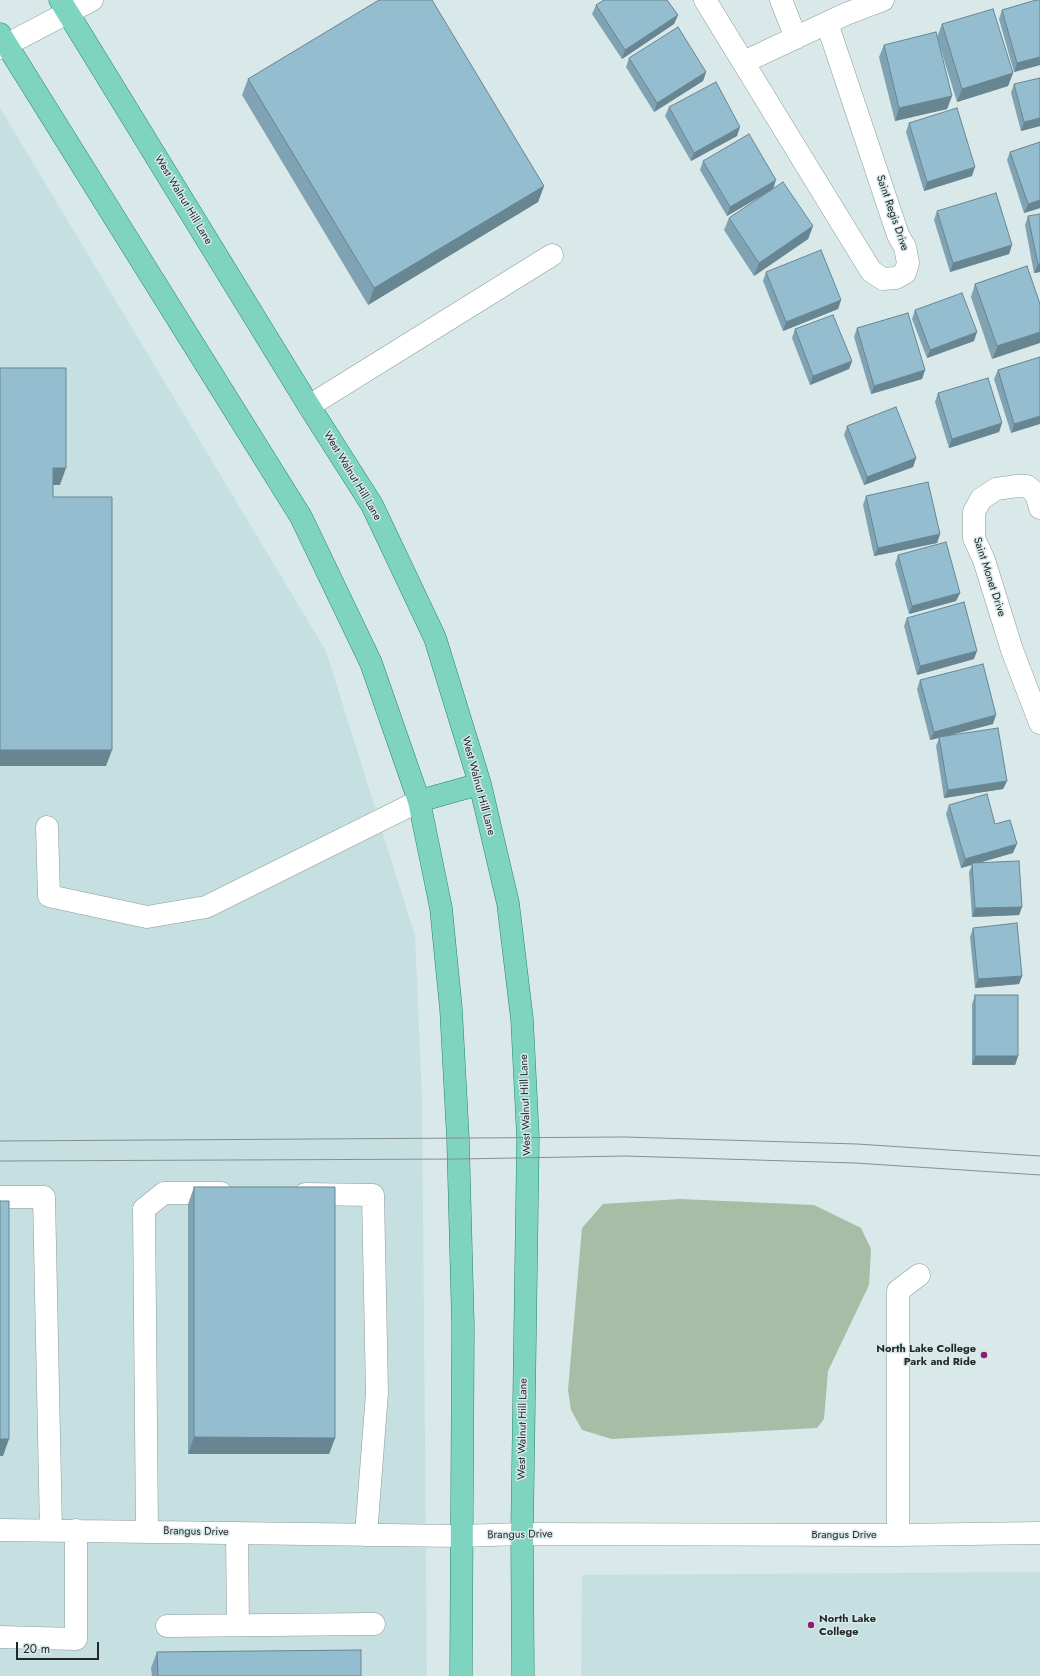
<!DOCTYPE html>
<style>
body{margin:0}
#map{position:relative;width:1040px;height:1676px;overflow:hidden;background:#d9e8e9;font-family:Jost,sans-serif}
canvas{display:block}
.scale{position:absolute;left:16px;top:1642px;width:83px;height:18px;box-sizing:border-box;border:2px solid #232929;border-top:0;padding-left:5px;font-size:12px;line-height:14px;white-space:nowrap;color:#232929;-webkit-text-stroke:3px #d9e8e9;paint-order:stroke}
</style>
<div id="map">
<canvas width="1040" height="1676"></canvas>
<div class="scale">20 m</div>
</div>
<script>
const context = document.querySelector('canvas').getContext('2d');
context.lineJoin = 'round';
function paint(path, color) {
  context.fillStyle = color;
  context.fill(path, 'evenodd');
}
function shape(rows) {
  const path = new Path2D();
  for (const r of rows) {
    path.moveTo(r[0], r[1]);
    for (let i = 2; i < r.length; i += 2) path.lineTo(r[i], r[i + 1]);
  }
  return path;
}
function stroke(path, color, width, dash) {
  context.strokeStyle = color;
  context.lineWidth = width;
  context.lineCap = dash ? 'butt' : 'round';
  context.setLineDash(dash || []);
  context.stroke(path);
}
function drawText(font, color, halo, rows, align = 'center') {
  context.font = font + ' Jost,sans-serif';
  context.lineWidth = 3;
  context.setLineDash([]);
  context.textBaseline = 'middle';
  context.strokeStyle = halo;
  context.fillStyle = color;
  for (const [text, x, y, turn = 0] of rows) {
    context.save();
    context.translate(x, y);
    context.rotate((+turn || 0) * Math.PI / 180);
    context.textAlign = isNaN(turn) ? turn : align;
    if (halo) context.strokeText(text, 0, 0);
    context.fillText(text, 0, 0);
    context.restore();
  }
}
paint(shape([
 [0,108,326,651,415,936,422,1100,427,1676,0,1676],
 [1040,1572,1040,1676,581,1676,582,1575]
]), '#c6dfe0');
paint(shape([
 [680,1199,814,1205,861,1228,871,1249,869,1285,828,1371,824,1419,817,1428,612,1439,582,1430,571,1410,568,1390,582,1228,603,1204]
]), '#a6bda6');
const minor = shape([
 [705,0,871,271,883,279,896,278,905,273,908,263,905,247,898,235,827,23],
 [781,0,796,38],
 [0,48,92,0],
 [744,62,846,14,883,0],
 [309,406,552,255],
 [1040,508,1036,494,1027,486,1017,486,996,489,981,499,974,512,974,538,984,560,1012,650,1040,723],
 [47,827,49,896,147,917,206,907,419,801],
 [305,1194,373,1195,377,1393,366,1535],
 [0,1197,44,1197,51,1530],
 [0,1530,460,1536,522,1534,898,1535,1040,1533],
 [147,1531,144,1209,164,1193,221,1193],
 [237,1533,238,1625],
 [898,1535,898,1291,919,1275],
 [167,1626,374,1624],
 [0,1637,76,1639,76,1530]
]);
const major = shape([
 [60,0,309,406,372,505,435,638,480,784,508,903,522,1019,528,1138,522,1534,523,1676],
 [0,34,301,517,371,663,419,801,441,908,451,1009,458,1139,463,1326,461,1676],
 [419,801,480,784]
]);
stroke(minor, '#8d9b9c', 23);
stroke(major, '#278570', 23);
stroke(minor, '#fff', 22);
stroke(major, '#7fd4c0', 22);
stroke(shape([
 [0,1141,625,1137,857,1144,1040,1156],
 [0,1161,459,1159,625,1156,855,1163,1040,1175]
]), '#859090', 1);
paint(shape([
 [1040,0,1040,65,1014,72,999,19,1002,10],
 [596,5,678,15,674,24,622,59,592,14],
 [942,24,1013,73,1008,86,957,102,937,37],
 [884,45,952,96,947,109,895,121,879,57],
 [629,58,706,72,703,81,654,112,626,67],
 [1040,78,1040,126,1021,131,1011,93,1014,84],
 [248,79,544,186,538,202,368,305,242,95],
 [669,107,737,136,691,161,665,116],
 [909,123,972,176,924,191,906,132],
 [1040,142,1040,208,1024,213,1007,160,1010,152],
 [703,161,773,188,813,226,808,239,754,276,724,230,729,218,766,193,727,216,700,170],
 [937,211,1012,245,1009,254,950,272,934,220],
 [1028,216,1040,272,1034,273,1025,225],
 [1027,266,992,359,971,297,975,284],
 [766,272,841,300,838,309,783,331,763,281],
 [915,310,974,341,927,358,912,319],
 [857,328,925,370,922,379,871,394,854,337],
 [795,329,852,361,849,369,810,385,792,338],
 [1040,357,1011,433,994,379,998,370],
 [938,393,1002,423,999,432,949,448,935,402],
 [847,426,916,458,913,467,864,485,844,435],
 [866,496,940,534,937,543,874,556,863,505],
 [898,555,960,593,956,601,909,614,895,564],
 [907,618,974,659,917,675,904,626],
 [920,680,993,724,947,736,1007,781,1003,789,944,798,936,746,939,738,930,740,917,689],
 [949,805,995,824,1013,853,977,863,1022,907,1019,915,972,917,969,872,972,865,961,868,946,814],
 [973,928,1022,976,1019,984,975,988,970,937],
 [975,995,1018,1056,1015,1065,972,1065,972,1004],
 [194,1187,335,1438,329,1454,188,1454,188,1204],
 [157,1652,361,1676,152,1676,151,1668]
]), '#7fa3b3');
paint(shape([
 [678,15,674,24,622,59,625,50],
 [1040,57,1040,65,1014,72,1017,63],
 [706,72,703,81,654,112,657,103],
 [1013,73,1008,86,957,102,962,89],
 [952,96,947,109,895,121,899,108],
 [1040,118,1040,126,1021,131,1024,122],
 [740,127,737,136,691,161,694,153],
 [975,167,972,176,924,191,927,182],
 [776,180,773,189,727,216,730,207],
 [544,186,538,202,368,305,374,288],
 [1040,200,1040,208,1024,213,1028,204],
 [813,226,808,239,754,276,759,263],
 [1012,245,1009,254,950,272,953,263],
 [1038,264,1040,264,1040,272,1034,273],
 [841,300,838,309,783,331,786,322],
 [977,332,974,341,927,358,930,350],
 [1040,332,1040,343,992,359,997,346],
 [852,361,849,369,810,385,813,376],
 [925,370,922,379,871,394,874,386],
 [1040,416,1040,424,1011,433,1014,424],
 [1002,423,999,432,949,448,952,439],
 [916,458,913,467,864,485,867,477],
 [53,468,66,468,60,485,47,485],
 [940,534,937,543,874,556,878,548],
 [960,593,956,601,909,614,912,606],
 [977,651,974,659,917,675,920,666],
 [996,715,993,724,930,740,934,732],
 [0,750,112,750,106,766,0,766],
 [1007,781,1003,789,944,798,948,790],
 [1017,844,1013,853,961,868,965,859],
 [1022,907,1019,915,972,917,975,908],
 [1022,976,1019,984,975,988,978,979],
 [975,1056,1018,1056,1015,1065,972,1065],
 [194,1437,335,1438,329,1454,188,1454],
 [0,1439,9,1439,3,1456,0,1456]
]), '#688592');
const building = shape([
 [379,0,432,0,544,186,374,288,248,79,379,0],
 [604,0,667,0,678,15,625,50,596,5,604,0],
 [1036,0,1040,0,1040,57,1017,63,1002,10,1036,0],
 [993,9,1013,73,962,89,942,24,993,9],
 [678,27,706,72,657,103,629,58,678,27],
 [936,32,952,96,899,108,884,45,936,32],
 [1040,78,1040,118,1024,122,1014,84,1040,78],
 [716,82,740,127,694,153,669,107,716,82],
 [957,108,975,167,927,182,909,123,957,108],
 [749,134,776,180,730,207,703,161,749,134],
 [1040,142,1040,200,1028,204,1010,152,1040,142],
 [783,182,813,226,759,263,729,218,783,182],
 [996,193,1012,245,953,263,937,211,996,193],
 [1040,214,1040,264,1038,264,1028,216,1040,214],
 [821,250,841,300,786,322,766,272,821,250],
 [1027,266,1040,304,1040,332,997,346,975,284,1027,266],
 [962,293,977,332,930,350,915,310,962,293],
 [908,313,925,370,874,386,857,328,908,313],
 [833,315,852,361,813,376,795,329,833,315],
 [1040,357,1040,416,1014,424,998,370,1040,357],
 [0,368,66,368,66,468,53,468,53,497,112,497,112,750,0,750,0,368],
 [988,378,1002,423,952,439,938,393,988,378],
 [896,407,916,458,867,477,847,426,896,407],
 [928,482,940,534,878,548,866,496,928,482],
 [946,542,960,593,912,606,898,555,946,542],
 [964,602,977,651,920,666,907,618,964,602],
 [983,664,996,715,934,732,920,680,983,664],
 [998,728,1007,781,948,790,939,737,998,728],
 [987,794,995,824,1010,820,1017,844,965,859,949,805,987,794],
 [1019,861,1022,907,975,908,972,863,1019,861],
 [1017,923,1022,976,978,979,973,928,1017,923],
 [975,995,1018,995,1018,1056,975,1056,975,995],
 [194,1187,335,1187,335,1438,194,1437,194,1187],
 [0,1201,9,1201,9,1439,0,1439,0,1201],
 [361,1650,361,1676,158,1676,157,1652,361,1650]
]);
paint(building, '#94bed0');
stroke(building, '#688592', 1);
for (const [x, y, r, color] of [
 [984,1355,4,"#8e1a7b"],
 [811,1625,4,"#8e1a7b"]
]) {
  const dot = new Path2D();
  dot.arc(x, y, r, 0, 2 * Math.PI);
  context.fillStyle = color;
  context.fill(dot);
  stroke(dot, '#d9e8e9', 1.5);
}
drawText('11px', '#232929', '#d9e8e9', [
 ["West Walnut Hill Lane",183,200,59],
 ["Saint Regis Drive",892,213,71],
 ["West Walnut Hill Lane",352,476,59],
 ["Saint Monet Drive",989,577,72],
 ["West Walnut Hill Lane",478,786,75],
 ["West Walnut Hill Lane",526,1105,-92],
 ["West Walnut Hill Lane",523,1429,-89],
 ["Brangus Drive",196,1532,1],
 ["Brangus Drive",520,1535,-1],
 ["Brangus Drive",844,1535]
]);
drawText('bold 11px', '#232929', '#d9e8e9', [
 ["North Lake College",976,1349],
 ["Park and Ride",976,1362],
 ["North Lake",819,1619,"left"],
 ["College",819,1632,"left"]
], 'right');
</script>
